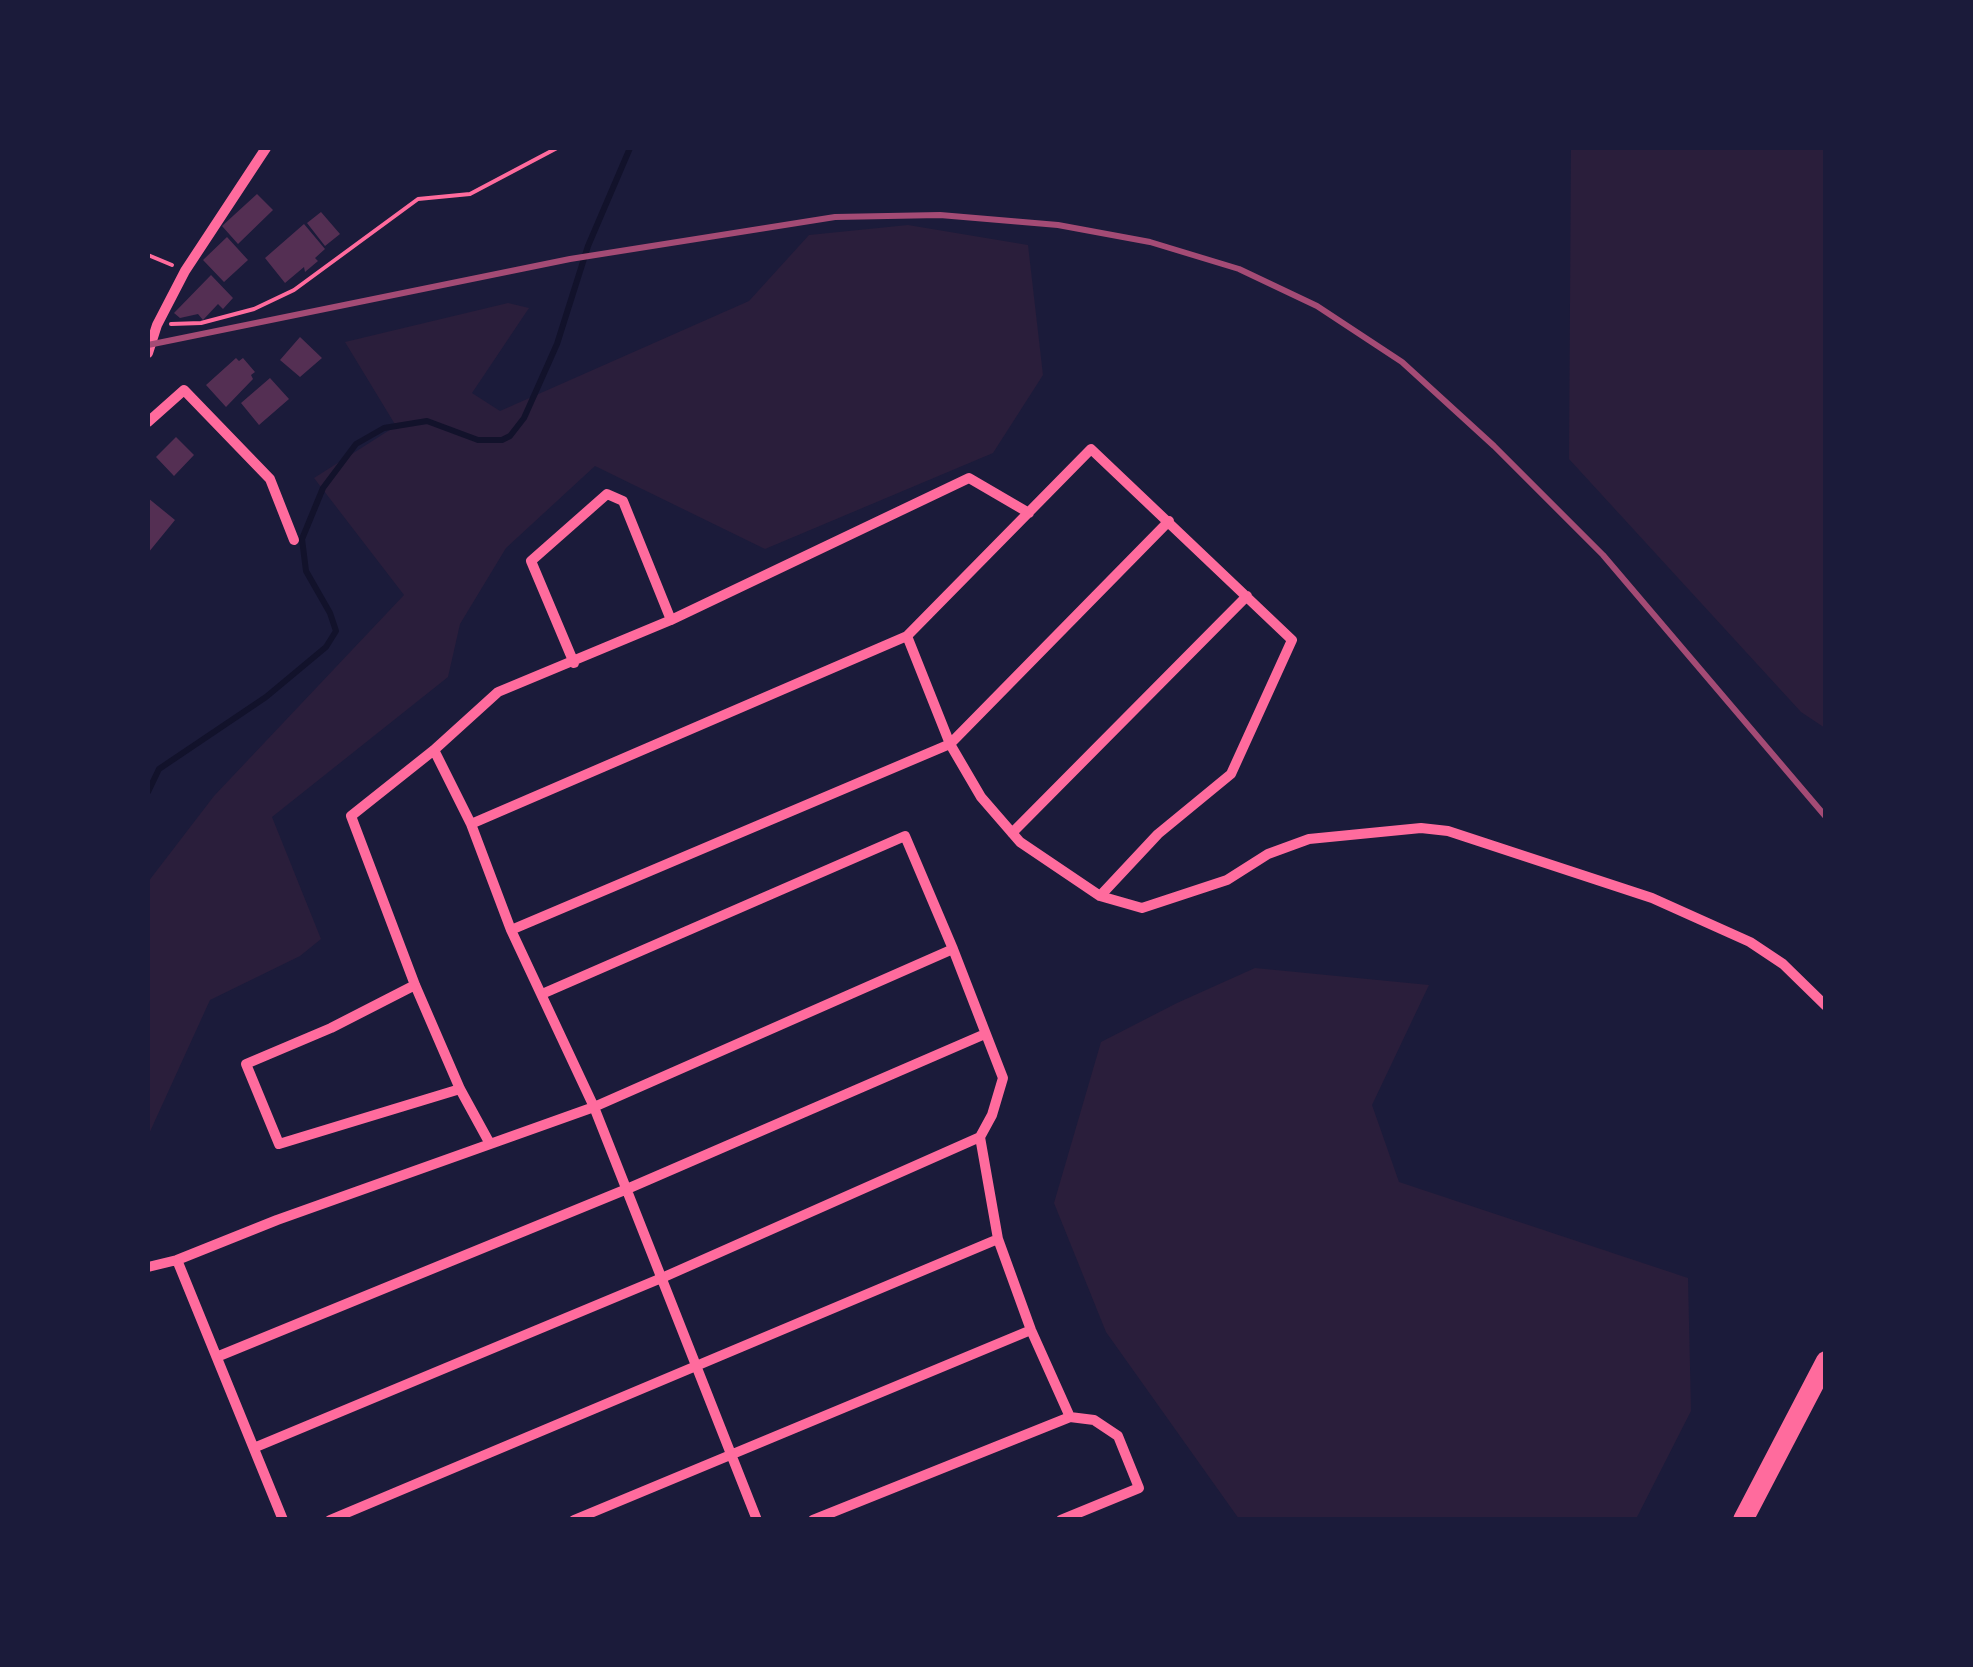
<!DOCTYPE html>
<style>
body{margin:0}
#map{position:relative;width:1973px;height:1667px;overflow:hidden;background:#1b1b3a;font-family:"Playfair Display",serif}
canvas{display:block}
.frame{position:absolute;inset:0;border:150px solid #1b1b3a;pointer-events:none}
</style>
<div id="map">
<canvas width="1973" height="1667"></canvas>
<div class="frame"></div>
</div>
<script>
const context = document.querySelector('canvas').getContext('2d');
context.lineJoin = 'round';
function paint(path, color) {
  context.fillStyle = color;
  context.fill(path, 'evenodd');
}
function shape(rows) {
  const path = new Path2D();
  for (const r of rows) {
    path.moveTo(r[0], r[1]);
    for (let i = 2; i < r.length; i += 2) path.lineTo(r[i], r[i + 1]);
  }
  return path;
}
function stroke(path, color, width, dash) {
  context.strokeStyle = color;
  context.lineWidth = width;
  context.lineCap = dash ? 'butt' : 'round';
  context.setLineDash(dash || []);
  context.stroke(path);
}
paint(shape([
 [1571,148,1825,148,1825,728,1801,712,1569,459],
 [908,225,1028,245,1043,375,993,453,765,549,595,466,506,548,460,624,448,677,272,817,321,939,300,956,210,1000,148,1136,148,882,214,796,404,595,314,478,396,426,345,342,508,303,529,308,472,393,500,411,749,301,809,235],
 [1255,968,1429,985,1372,1105,1399,1182,1688,1278,1691,1411,1636,1519,1239,1519,1106,1332,1054,1203,1101,1042,1177,1003]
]), '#2a1e3b');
stroke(shape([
 [148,792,159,769,266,697,326,647,336,631,330,613,306,571,302,539,323,488,356,444,384,428,427,421,478,440,502,440,510,436,524,418,557,344,588,246,630,148]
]), '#12122b', 6);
paint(shape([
 [257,194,273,210,238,244,222,226],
 [321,212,340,234,325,246,307,223],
 [304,224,325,249,315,258,318,261,305,272,304,267,285,283,265,258],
 [227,237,248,260,224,282,203,260],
 [211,275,233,298,223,309,218,304,203,320,198,314,180,318,174,313],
 [300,337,322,358,300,377,280,360],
 [236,358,239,361,243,358,255,372,251,375,253,379,226,407,206,385],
 [270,378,289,399,259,425,241,403],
 [176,437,194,455,174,476,156,457],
 [148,498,175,520,148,553]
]), '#542f53');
stroke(shape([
 [148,255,172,265],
 [171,324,201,323,254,309,294,290,418,199,470,194,557,148]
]), '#ff6b9d', 4);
stroke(shape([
 [148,353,157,325,185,271,266,148],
 [148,422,184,390,270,479,294,540],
 [907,636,950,744,981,797,1020,842,1100,896,1142,908,1227,880,1268,854,1309,839,1421,828,1448,831,1652,898,1750,942,1783,964,1826,1006],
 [574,663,531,561,607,494,623,501,671,620],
 [434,750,471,824,511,930,594,1107,757,1520],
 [471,824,907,636,1091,449,1292,640,1231,774,1158,834,1100,896],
 [1012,833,1247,596],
 [511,930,950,744,1169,521],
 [415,985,331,1028,246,1064,279,1144,460,1089],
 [489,1142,460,1089,415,985,351,816,434,750,498,692,671,620,969,478,1029,513],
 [177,1260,283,1520],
 [148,1267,177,1260,277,1220,594,1107,953,949],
 [219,1356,627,1189,985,1034],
 [256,1447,664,1277,980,1137,992,1115,1003,1078,953,949,905,836,542,994],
 [330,1520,998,1239],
 [574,1520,1031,1330],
 [813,1520,1070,1417,1031,1330,998,1239,980,1137],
 [1061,1520,1139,1488,1118,1436,1094,1420,1070,1417]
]), '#ff6b9d', 10);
stroke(shape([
 [1743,1520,1826,1361]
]), '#ff6b9d', 20);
stroke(shape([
 [148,345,570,259,835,217,940,215,1058,225,1150,242,1239,269,1317,306,1402,362,1494,446,1603,555,1826,817]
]), '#a44b75', 6);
</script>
